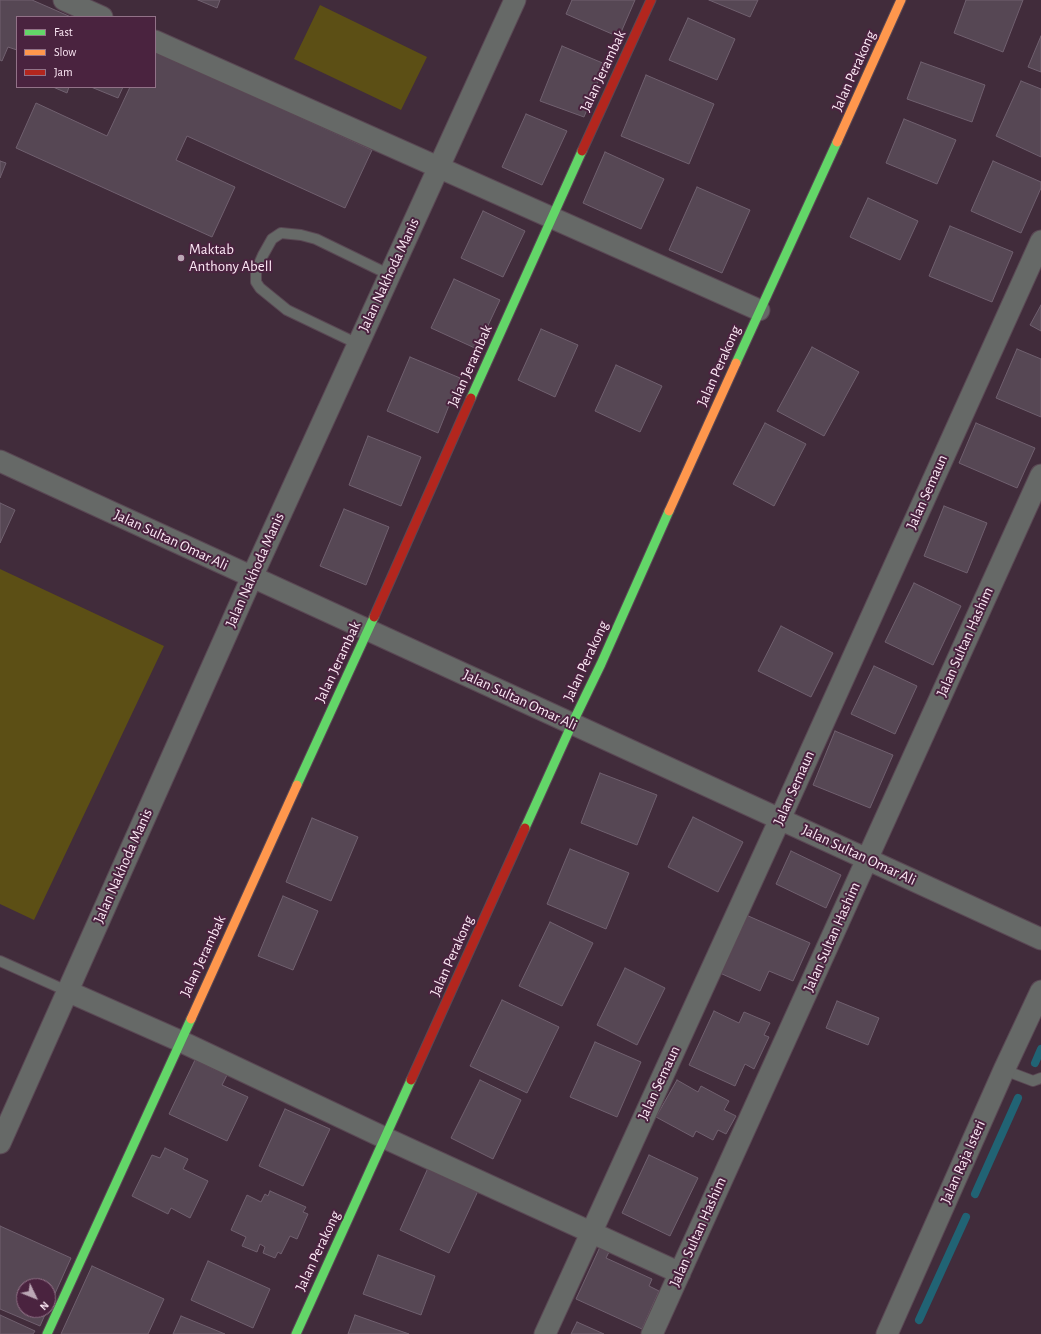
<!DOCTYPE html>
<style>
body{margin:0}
#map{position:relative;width:1041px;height:1334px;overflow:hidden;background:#412c3b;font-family:"Alegreya Sans",sans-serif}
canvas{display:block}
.legend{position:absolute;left:16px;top:16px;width:140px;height:72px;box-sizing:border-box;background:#4a233f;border:1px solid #927288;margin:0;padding:5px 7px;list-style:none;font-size:12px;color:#fde9f6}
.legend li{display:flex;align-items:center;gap:8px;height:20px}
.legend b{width:20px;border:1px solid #927288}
.north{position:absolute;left:16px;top:1278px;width:40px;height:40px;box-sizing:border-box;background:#4a233f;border:1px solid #927288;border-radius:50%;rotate:133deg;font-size:11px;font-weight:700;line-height:16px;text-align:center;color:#fde9f6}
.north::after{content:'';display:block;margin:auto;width:14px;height:18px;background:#bba7b5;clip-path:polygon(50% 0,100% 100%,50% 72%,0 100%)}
</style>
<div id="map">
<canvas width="1041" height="1334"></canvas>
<ul class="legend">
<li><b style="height:5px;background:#63d668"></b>Fast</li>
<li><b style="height:5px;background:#ff974d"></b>Slow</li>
<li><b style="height:5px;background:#b3261e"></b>Jam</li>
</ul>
<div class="north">N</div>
</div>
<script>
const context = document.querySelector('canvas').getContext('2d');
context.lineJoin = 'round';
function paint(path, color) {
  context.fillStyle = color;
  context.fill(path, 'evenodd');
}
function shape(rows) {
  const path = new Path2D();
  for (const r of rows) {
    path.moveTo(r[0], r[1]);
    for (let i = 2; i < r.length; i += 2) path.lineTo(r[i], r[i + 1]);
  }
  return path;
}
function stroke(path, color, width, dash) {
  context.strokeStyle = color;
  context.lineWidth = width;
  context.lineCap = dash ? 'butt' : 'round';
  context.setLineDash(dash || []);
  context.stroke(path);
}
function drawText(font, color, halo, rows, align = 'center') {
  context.font = font + ' "Alegreya Sans",sans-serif';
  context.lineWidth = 4;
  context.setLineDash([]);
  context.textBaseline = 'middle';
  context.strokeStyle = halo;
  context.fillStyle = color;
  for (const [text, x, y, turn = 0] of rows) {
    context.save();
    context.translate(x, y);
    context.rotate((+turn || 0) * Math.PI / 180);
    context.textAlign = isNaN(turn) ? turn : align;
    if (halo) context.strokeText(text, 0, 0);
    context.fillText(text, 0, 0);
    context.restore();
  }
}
paint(shape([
 [320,5,427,57,401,110,294,59],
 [0,569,164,646,34,920,0,904]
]), '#5c4f15');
stroke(shape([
 [1035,1063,1041,1049],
 [975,1194,1018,1098],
 [919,1320,966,1217]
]), '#216374', 8);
const building = shape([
 [0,0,32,0,71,17,17,17,17,50,8,47,2,61,0,60,0,0],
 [198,0,220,0,217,8,198,0],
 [572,0,635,0,619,37,566,14,572,0],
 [709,0,758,0,750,17,709,0],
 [966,0,1023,0,1003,52,954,33,966,0],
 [688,18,735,39,717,80,669,60,688,18],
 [1041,36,1041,72,1028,67,1041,36],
 [562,46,605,64,584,117,540,101,562,46],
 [155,51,372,150,345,208,187,136,176,160,235,187,212,237,16,148,36,103,107,136,130,87,155,87,155,51],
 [921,62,985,85,972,122,907,99,921,62],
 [646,75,714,104,689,164,621,136,646,75],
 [1021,81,1041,89,1041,157,996,136,1021,81],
 [53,87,69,87,67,93,53,87],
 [91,87,123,87,118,98,91,87],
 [526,114,567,131,542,185,502,167,526,114],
 [904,119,956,140,937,184,886,163,904,119],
 [605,152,664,179,641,229,583,203,605,152],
 [0,161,6,163,0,178,0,161],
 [993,161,1041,182,1041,188,1021,233,971,211,993,161],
 [697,187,750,210,722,273,669,250,697,187],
 [868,198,918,221,900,260,850,237,868,198],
 [483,211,525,231,503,277,461,258,483,211],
 [950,226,1013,252,992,302,929,276,950,226],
 [454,279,500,300,477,349,431,328,454,279],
 [1041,305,1041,331,1030,325,1041,305],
 [541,329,578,345,555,397,518,380,541,329],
 [812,347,859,372,824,436,777,411,812,347],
 [1017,349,1041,359,1041,417,996,398,1017,349],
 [410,357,460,378,438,433,387,411,410,357],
 [616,365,662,386,640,432,595,411,616,365],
 [765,423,806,444,774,506,733,484,765,423],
 [976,423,1035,448,1017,488,959,463,976,423],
 [368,436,421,457,401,506,349,485,368,436],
 [0,503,15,510,0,543,0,503],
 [944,506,987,523,967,573,924,556,944,506],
 [344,509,389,527,366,585,320,566,344,509],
 [914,583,961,606,933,665,885,642,914,583],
 [781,626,833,653,811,697,758,671,781,626],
 [874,666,917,686,895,734,851,714,874,666],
 [835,731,893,755,870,808,813,785,835,731],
 [600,773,657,795,637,845,581,823,600,773],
 [693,817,743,842,718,892,668,867,693,817],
 [312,818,358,837,331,901,286,882,312,818],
 [570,849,629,873,606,929,547,904,570,849],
 [791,851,841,875,826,908,776,884,791,851],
 [283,896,318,911,293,970,258,956,283,896],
 [746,915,810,943,793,981,769,971,760,991,720,973,746,915],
 [550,922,593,943,562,1006,519,986,550,922],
 [625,968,665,988,637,1045,597,1025,625,968],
 [502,1000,559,1027,527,1093,470,1066,502,1000],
 [837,1001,879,1018,868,1045,826,1028,837,1001],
 [714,1011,739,1023,744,1012,770,1023,764,1035,769,1037,754,1069,745,1064,735,1086,689,1065,714,1011],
 [595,1042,641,1062,617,1117,570,1097,595,1042],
 [195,1060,227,1075,222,1085,248,1097,227,1141,169,1114,195,1060],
 [480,1080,521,1100,493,1159,451,1138,480,1080],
 [677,1080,698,1092,701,1086,729,1101,724,1110,736,1116,726,1134,718,1130,713,1140,696,1131,693,1137,656,1117,677,1080],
 [285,1109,330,1129,303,1186,259,1166,285,1109],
 [165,1148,188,1159,183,1169,208,1181,190,1218,171,1208,168,1214,132,1196,152,1155,160,1158,165,1148],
 [649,1155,698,1178,670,1236,622,1213,649,1155],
 [428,1168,478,1191,449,1253,400,1230,428,1168],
 [270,1191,306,1207,303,1212,308,1214,297,1239,290,1236,281,1254,278,1252,275,1258,263,1253,265,1247,260,1244,257,1252,242,1246,246,1237,231,1230,247,1195,261,1202,265,1194,268,1196,270,1191],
 [0,1226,71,1258,48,1309,48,1286,24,1286,24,1310,47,1310,40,1326,0,1309,0,1226],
 [600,1247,609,1252,606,1258,652,1279,649,1286,659,1291,642,1329,576,1299,600,1247],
 [378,1255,435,1276,421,1315,363,1294,378,1255],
 [208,1261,270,1289,253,1328,191,1300,208,1261],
 [92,1266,164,1299,148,1334,61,1334,92,1266],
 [0,1315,35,1331,33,1334,0,1334,0,1315],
 [355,1315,409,1334,348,1334,355,1315],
 [181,1316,225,1334,173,1334,181,1316],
 [577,1322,604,1334,571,1334,577,1322]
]);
paint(building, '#564754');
stroke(building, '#70606f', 1);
const lane = shape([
 [358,344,287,310,260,288,256,282,256,271,263,255,272,239,281,233,301,235,316,239,390,275],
 [0,961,67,991],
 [1004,1070,1033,1081,1041,1078]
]);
const street = shape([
 [64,0,102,17],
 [155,41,759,310],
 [0,461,1041,939],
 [67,991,180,1041,385,1138,680,1273],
 [0,1143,252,577,515,0],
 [545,1334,780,819,1041,241],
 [652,1334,1041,475],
 [887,1334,1004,1070,1041,991]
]);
const fast = shape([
 [736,363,837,142],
 [471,398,582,151],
 [297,785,374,617],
 [525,828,572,724,601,664,669,511],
 [47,1334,191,1019],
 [296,1334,411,1080]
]);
const slow = shape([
 [837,142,901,0],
 [669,511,736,363],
 [191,1019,297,785]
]);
const jam = shape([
 [582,151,651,0],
 [374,617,471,398],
 [411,1080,525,828]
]);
stroke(lane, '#5a4854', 12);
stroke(street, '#5a4854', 23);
stroke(fast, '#5a4854', 11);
stroke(slow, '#5a4854', 11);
stroke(jam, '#5a4854', 11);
stroke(lane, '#666967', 10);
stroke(street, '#666967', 21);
stroke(fast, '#63d668', 9);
stroke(slow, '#ff974d', 9);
stroke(jam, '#b3261e', 9);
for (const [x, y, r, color] of [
 [181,258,4,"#bba7b5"]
]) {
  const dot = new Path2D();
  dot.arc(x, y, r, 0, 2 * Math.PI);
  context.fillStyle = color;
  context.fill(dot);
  stroke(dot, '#4a233f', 1.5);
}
drawText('15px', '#fde9f6', '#4a233f', [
 ["Jalan Jerambak",603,71,-65],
 ["Jalan Perakong",854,71,-66],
 ["Jalan Nakhoda Manis",389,275,-65],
 ["Jalan Jerambak",470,366,-66],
 ["Jalan Perakong",719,366,-66],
 ["Jalan Semaun",927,492,-66],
 ["Jalan Sultan Omar Ali",171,540,25],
 ["Jalan Nakhoda Manis",255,570,-66],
 ["Jalan Sultan Hashim",965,642,-66],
 ["Jalan Perakong",586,661,-65],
 ["Jalan Jerambak",338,662,-65],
 ["Jalan Sultan Omar Ali",520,700,25],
 ["Jalan Semaun",794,788,-66],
 ["Jalan Sultan Omar Ali",859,855,25],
 ["Jalan Nakhoda Manis",123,866,-66],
 ["Jalan Sultan Hashim",832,937,-66],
 ["Jalan Jerambak",203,956,-65],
 ["Jalan Perakong",452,956,-66],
 ["Jalan Semaun",659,1083,-65],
 ["Jalan Raja Isteri",963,1162,-66],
 ["Jalan Sultan Hashim",698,1232,-66],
 ["Jalan Perakong",318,1251,-65]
]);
drawText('15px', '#fde9f6', '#4a233f', [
 ["Maktab",189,249],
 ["Anthony Abell",189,266]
], 'left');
</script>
